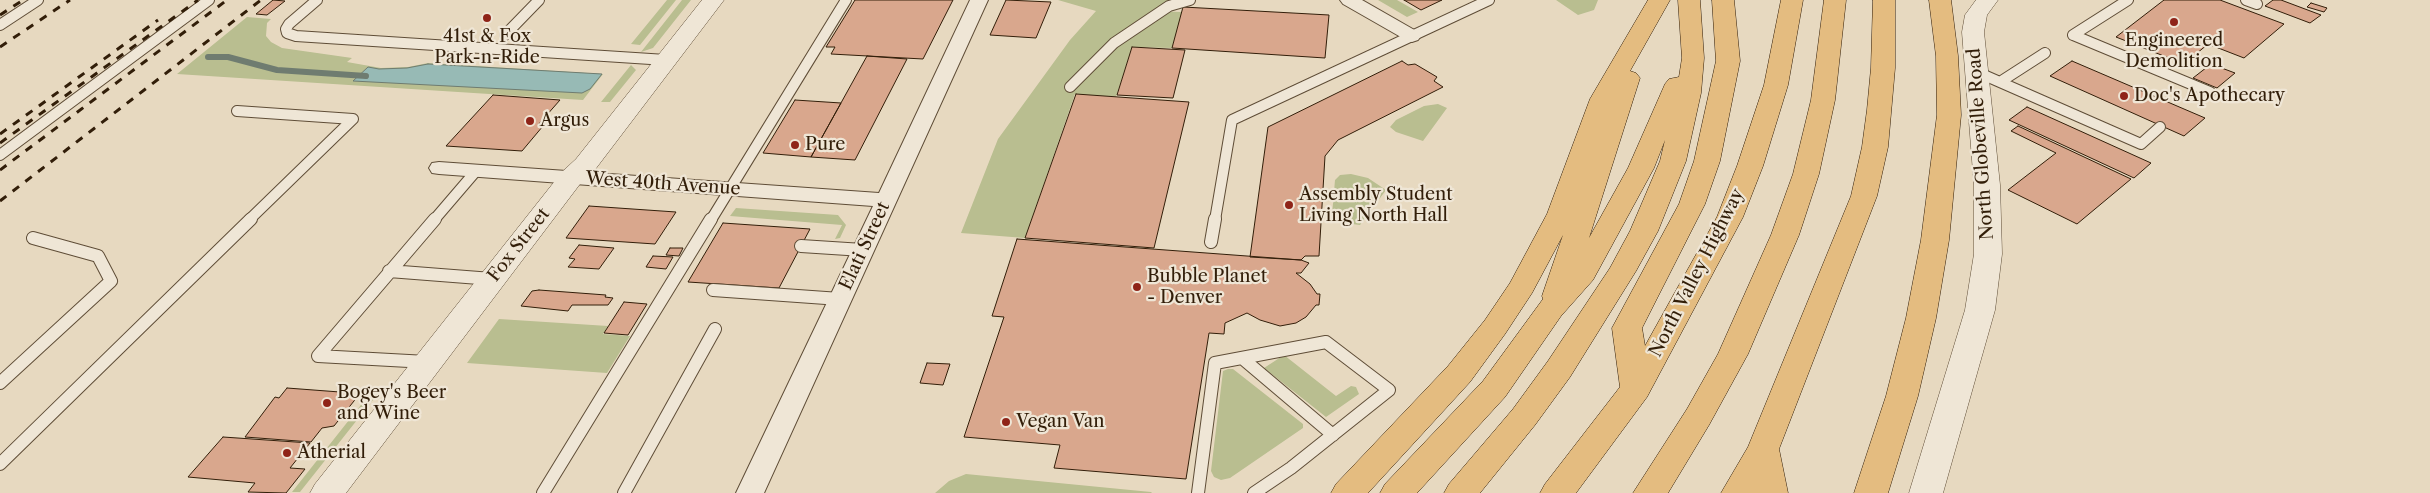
<!DOCTYPE html>
<style>
body{margin:0}
canvas{display:block;background:#e7d9c0}
</style>
<canvas width="2430" height="493"></canvas>
<script>
const context = document.querySelector('canvas').getContext('2d');
context.lineJoin = 'round';
function paint(path, color) {
  context.fillStyle = color;
  context.fill(path, 'evenodd');
}
function shape(rows) {
  const path = new Path2D();
  for (const r of rows) {
    path.moveTo(r[0], r[1]);
    for (let i = 2; i < r.length; i += 2) path.lineTo(r[i], r[i + 1]);
  }
  return path;
}
function stroke(path, color, width, dash) {
  context.strokeStyle = color;
  context.lineWidth = width;
  context.lineCap = dash ? 'butt' : 'round';
  context.setLineDash(dash || []);
  context.stroke(path);
}
function drawText(font, color, halo, rows, align = 'center') {
  context.font = font + ' "Libre Caslon Text",serif';
  context.lineWidth = 4.5;
  context.setLineDash([]);
  context.textBaseline = 'middle';
  context.strokeStyle = halo;
  context.fillStyle = color;
  for (const [text, x, y, turn = 0] of rows) {
    context.save();
    context.translate(x, y);
    context.rotate((+turn || 0) * Math.PI / 180);
    context.textAlign = isNaN(turn) ? turn : align;
    if (halo) context.strokeText(text, 0, 0);
    context.fillText(text, 0, 0);
    context.restore();
  }
}
paint(shape([
 [667,0,676,0,640,45,631,44],
 [682,0,691,0,653,48,641,52],
 [1058,0,1172,0,1154,11,1182,12,1172,48,1132,47,1116,97,1075,94,1025,238,961,233,998,139,1070,40,1096,11],
 [1378,0,1397,0,1418,12,1407,17],
 [1556,0,1598,0,1594,10,1578,15],
 [247,17,271,19,267,23,266,36,271,42,282,48,352,58,347,62,381,68,408,67,428,63,603,74,583,100,177,74],
 [631,65,636,70,610,102,601,102],
 [1438,104,1447,108,1423,141,1396,132,1390,127,1396,120,1424,106],
 [1351,174,1368,178,1386,190,1360,225,1344,223,1336,220,1332,215,1335,180,1340,175],
 [736,208,838,215,846,225,840,238,835,239,842,225,730,216],
 [499,319,608,326,603,334,630,336,607,373,467,363],
 [1284,355,1336,396,1351,386,1356,387,1359,394,1326,417,1264,368],
 [1228,369,1233,369,1303,424,1303,428,1230,478,1221,480,1214,477,1211,471,1223,371],
 [384,386,300,492,292,492,372,391],
 [966,474,1151,492,1152,493,935,493,949,481]
]), '#b9be90');
const water = shape([
 [428,64,602,74,590,89,582,93,353,81,368,67,379,69,407,68,428,64]
]);
paint(water, '#97bab5');
stroke(water, '#6f7c70', 1);
stroke(shape([
 [208,57,228,57,277,70,366,76]
]), '#6f7c70', 6);
const building = shape([
 [273,0,285,1,267,15,256,14,273,0],
 [855,0,953,0,923,59,831,54,835,47,826,47,855,0],
 [1006,0,1051,2,1036,38,990,35,1006,0],
 [1404,0,1442,0,1421,10,1404,0],
 [2164,0,2220,0,2284,24,2244,58,2208,44,2184,64,2116,37,2164,0],
 [2273,0,2281,0,2321,15,2310,23,2265,6,2273,0],
 [2311,3,2327,8,2324,12,2307,7,2311,3],
 [1183,7,1329,15,1325,58,1172,48,1183,7],
 [1132,47,1185,50,1173,98,1117,95,1132,47],
 [867,56,907,59,855,160,811,157,867,56],
 [1402,61,1408,65,1415,64,1437,77,1434,81,1443,87,1338,140,1325,156,1319,256,1305,256,1301,260,1250,257,1268,127,1402,61],
 [2072,61,2205,118,2184,136,2050,76,2072,61],
 [2211,64,2235,73,2217,88,2193,78,2211,64],
 [1076,94,1189,102,1154,248,1025,238,1076,94],
 [493,95,560,100,538,125,543,126,522,151,446,146,493,95],
 [795,100,841,103,811,157,763,153,795,100],
 [2027,107,2151,163,2134,178,2009,120,2027,107],
 [2018,126,2131,179,2077,224,2008,190,2056,153,2011,131,2018,126],
 [589,206,676,212,655,244,566,238,589,206],
 [723,223,810,229,779,288,688,282,723,223],
 [1017,239,1301,260,1309,263,1301,273,1296,273,1310,284,1317,294,1320,294,1319,305,1316,305,1306,317,1296,323,1280,326,1260,320,1247,313,1225,323,1224,334,1209,333,1186,479,1054,468,1060,445,964,437,1004,317,992,316,1017,239],
 [579,245,614,248,599,269,568,267,575,259,569,258,579,245],
 [670,248,683,248,679,256,666,255,670,248],
 [653,256,673,257,666,269,646,267,653,256],
 [539,290,606,295,605,297,613,298,608,305,572,305,568,311,521,306,532,291,539,290],
 [624,302,647,304,628,335,604,333,624,302],
 [927,363,950,364,943,385,920,383,927,363],
 [287,388,353,393,352,395,358,396,334,426,322,428,311,442,245,437,275,397,279,398,287,388],
 [223,437,310,443,290,468,305,469,286,493,248,492,255,483,188,477,223,437]
]);
paint(building, '#d9a78d');
stroke(building, '#321e09', 1);
const serviceFar1 = shape([
 [317,0,289,24,286,29,287,33,296,36,666,60],
 [2246,0,2257,4],
 [0,25,38,0],
 [505,35,539,0],
 [2073,35,2210,92],
 [2073,35,2128,0],
 [1977,72,2141,144,2160,127],
 [2000,82,2045,53],
 [1070,87,1114,43,1169,6,1190,0],
 [237,111,353,119],
 [0,155,209,0],
 [249,220,353,119],
 [434,220,476,171],
 [711,220,846,0],
 [1215,220,1232,120,1489,0]
]);
const service = shape([
 [1211,242,1215,219],
 [801,246,863,250],
 [389,271,492,279],
 [713,290,840,299],
 [1242,358,1333,435],
 [427,362,318,356,435,219],
 [0,383,111,281,98,256,33,238],
 [0,464,251,219],
 [543,493,711,219],
 [624,493,715,329],
 [1198,493,1215,363,1326,342,1389,390,1291,468,1254,493]
]);
const minor = shape([
 [970,0,988,0,764,493,736,493,873,206,439,174,432,173,429,168,432,163,439,162,879,193,970,0],
 [1340,0,1362,0,1418,32,1421,36,1418,40,1412,42,1406,40,1343,4,1340,0]
]);
const tertiary = shape([
 [702,0,724,0,594,171,580,184,346,493,310,493,315,484,562,172,576,159,702,0],
 [1976,0,1998,0,1987,15,1984,32,2000,185,2002,254,1995,310,1943,493,1909,493,1965,310,1974,254,1974,185,1962,32,1965,15,1976,0]
]);
const motorway = shape([
 [1648,0,1670,0,1630,71,1636,73,1640,78,1589,238,1628,168,1665,84,1669,79,1679,77,1682,58,1678,0,1700,0,1704,58,1701,93,1686,161,1658,231,1636,271,1570,377,1535,425,1480,493,1444,493,1449,484,1513,409,1548,361,1610,268,1630,231,1660,161,1665,140,1654,168,1593,280,1561,316,1505,397,1417,493,1380,493,1385,484,1483,381,1543,299,1542,296,1563,235,1532,293,1505,334,1470,382,1368,493,1331,493,1336,484,1448,366,1485,320,1510,283,1547,214,1590,99,1648,0],
 [1712,0,1734,0,1740,61,1720,161,1705,204,1642,328,1645,346,1717,217,1737,166,1764,85,1781,0,1803,0,1788,85,1763,166,1743,217,1647,397,1576,493,1540,493,1545,484,1620,387,1612,328,1679,204,1694,161,1716,61,1712,0],
 [1824,0,1846,0,1835,100,1819,174,1799,235,1748,354,1709,425,1668,493,1633,493,1687,409,1718,354,1771,235,1793,174,1811,100,1824,0],
 [1873,0,1895,0,1895,68,1888,147,1877,196,1779,449,1788,493,1721,493,1748,447,1851,196,1862,147,1867,110,1871,68,1873,0],
 [1929,0,1951,0,1958,56,1961,115,1949,240,1936,318,1918,396,1888,493,1854,493,1886,396,1906,318,1921,240,1937,115,1936,56,1929,0]
]);
stroke(serviceFar1, '#5f4d37', 12);
stroke(service, '#5f4d37', 14);
stroke(minor, '#5f4d37', 2);
stroke(tertiary, '#5f4d37', 1);
stroke(motorway, '#321e09', 1);
stroke(serviceFar1, '#efe6d6', 10);
stroke(service, '#efe6d6', 12);
paint(minor, '#efe6d6');
paint(tertiary, '#efe6d6');
paint(motorway, '#e4bc80');
stroke(shape([
 [0,15,23,0],
 [0,47,70,0],
 [0,134,158,20],
 [0,143,198,0],
 [0,170,227,0],
 [0,201,261,0]
]), '#321e09', 3, [8, 8]);
for (const [x, y, r, color] of [
 [487,18,5,"#8f2418"],
 [2174,22,5,"#8f2418"],
 [2124,96,5,"#8f2418"],
 [530,121,5,"#8f2418"],
 [795,145,5,"#8f2418"],
 [1289,205,5,"#8f2418"],
 [1137,287,5,"#8f2418"],
 [327,403,5,"#8f2418"],
 [1006,422,5,"#8f2418"],
 [287,453,5,"#8f2418"]
]) {
  const dot = new Path2D();
  dot.arc(x, y, r, 0, 2 * Math.PI);
  context.fillStyle = color;
  context.fill(dot);
  stroke(dot, '#efe6d6', 2);
}
drawText('18px', '#321e09', '#efe6d6', [
 ["41st & Fox",487,37,"center"],
 ["Park-n-Ride",487,58,"center"],
 ["Engineered",2174,41,"center"],
 ["Demolition",2174,62,"center"],
 ["Doc's Apothecary",2134,96],
 ["Argus",540,121],
 ["Pure",805,145],
 ["Assembly Student",1299,195],
 ["Living North Hall",1299,216],
 ["Bubble Planet",1147,277],
 ["- Denver",1147,298],
 ["Bogey's Beer",337,393],
 ["and Wine",337,414],
 ["Vegan Van",1016,422],
 ["Atherial",297,453]
], 'left');
drawText('18px', '#321e09', '#efe6d6', [
 ["North Globeville Road",1981,144,-94],
 ["West 40th Avenue",663,184,4],
 ["Fox Street",519,245,-52],
 ["Elati Street",865,246,-65],
 ["North Valley Highway",1697,273,-63]
]);
</script>
